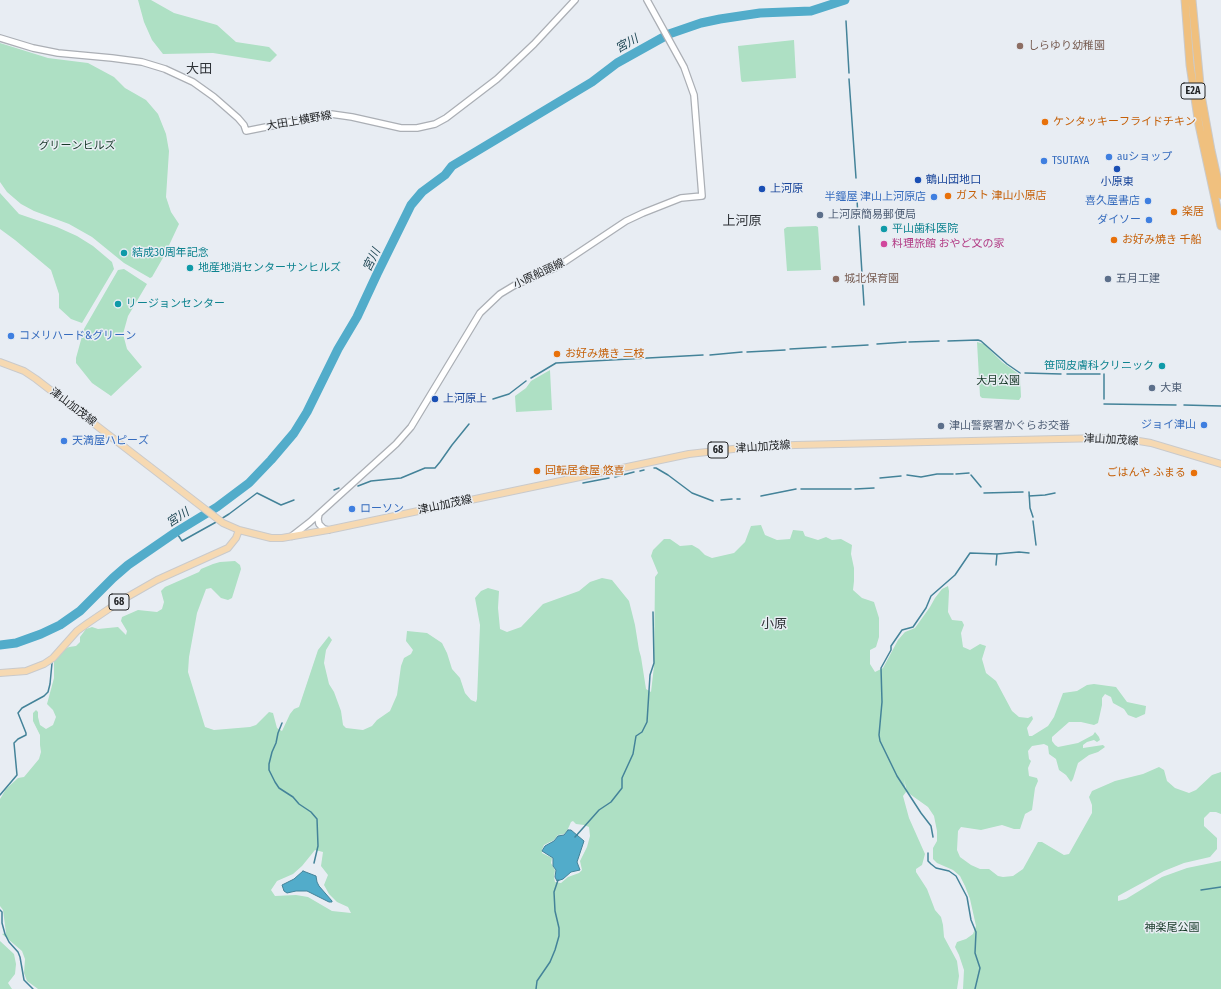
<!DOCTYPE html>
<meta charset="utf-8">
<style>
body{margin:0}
canvas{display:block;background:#e8edf3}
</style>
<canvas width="1221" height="989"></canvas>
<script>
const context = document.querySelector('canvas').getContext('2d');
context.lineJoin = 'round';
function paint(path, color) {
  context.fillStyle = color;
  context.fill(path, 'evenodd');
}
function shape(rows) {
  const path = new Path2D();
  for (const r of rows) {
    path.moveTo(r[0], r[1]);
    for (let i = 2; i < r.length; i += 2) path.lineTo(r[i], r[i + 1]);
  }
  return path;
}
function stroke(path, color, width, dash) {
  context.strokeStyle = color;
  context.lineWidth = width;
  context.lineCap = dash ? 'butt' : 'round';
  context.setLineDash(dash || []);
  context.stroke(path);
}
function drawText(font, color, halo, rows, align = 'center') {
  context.font = font + ' "Fira Sans Condensed","Noto Sans JP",sans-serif';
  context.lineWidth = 3;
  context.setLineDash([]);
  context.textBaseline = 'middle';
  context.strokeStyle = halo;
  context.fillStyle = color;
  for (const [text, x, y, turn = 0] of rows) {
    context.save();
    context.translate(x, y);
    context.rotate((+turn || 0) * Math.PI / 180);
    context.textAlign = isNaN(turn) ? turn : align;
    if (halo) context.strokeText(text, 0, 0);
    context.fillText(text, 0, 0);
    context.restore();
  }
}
paint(shape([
 [138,0,151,0,174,13,217,25,236,42,269,47,277,55,270,62,213,53,163,54,152,40,144,22],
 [794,40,796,78,742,82,741,80,738,46],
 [0,43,48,58,88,63,114,77,125,88,146,100,158,114,166,134,169,151,166,197,171,212,179,224,164,256,152,277,150,278,124,263,92,237,69,224,34,211,21,204,7,192,0,182],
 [0,193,19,214,57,227,77,236,93,246,112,262,114,269,82,323,71,319,59,308,59,294,51,270,15,240,0,229],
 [816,226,818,227,821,270,787,271,784,229,787,227],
 [124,269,147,284,128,316,123,334,127,349,142,367,111,396,92,383,76,363,76,358,84,329,118,270],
 [977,342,984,344,1002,362,1020,375,1021,397,1019,400,982,398,980,396],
 [550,370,552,410,516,412,515,396,526,388,531,381],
 [761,525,765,535,777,540,790,539,793,530,803,531,805,536,818,540,826,537,832,540,841,539,852,545,851,554,854,568,854,581,853,590,862,598,874,602,879,618,879,637,876,647,870,650,870,664,875,672,883,668,898,640,905,632,915,628,930,607,935,598,942,589,948,586,949,591,948,612,952,620,962,621,964,625,961,633,963,647,970,650,980,644,986,646,982,659,986,673,996,681,1012,711,1019,717,1028,718,1032,716,1033,719,1027,728,1029,736,1032,736,1048,726,1054,717,1063,693,1077,691,1087,685,1094,684,1116,687,1127,702,1146,706,1145,714,1136,718,1128,715,1124,709,1113,703,1111,697,1105,694,1102,698,1102,705,1098,723,1094,725,1081,722,1069,722,1052,737,1052,741,1055,745,1058,747,1078,743,1093,735,1095,732,1099,737,1100,740,1097,742,1094,740,1087,742,1083,745,1083,748,1103,745,1105,747,1098,752,1089,755,1078,763,1073,779,1071,782,1066,775,1059,770,1056,759,1049,754,1048,746,1044,744,1032,746,1028,751,1029,759,1031,761,1028,768,1029,776,1037,778,1038,781,1035,788,1032,810,1025,814,1020,829,1014,829,1002,825,981,830,961,827,958,831,957,850,960,857,971,865,980,869,989,869,998,876,1003,877,1013,876,1023,869,1038,842,1042,842,1064,855,1069,854,1092,813,1092,805,1089,797,1092,791,1115,781,1143,774,1159,767,1164,770,1167,781,1175,788,1189,793,1196,790,1212,775,1221,772,1221,814,1216,812,1210,812,1204,818,1204,826,1217,838,1217,849,1210,857,1184,863,1164,871,1118,896,1118,901,1126,899,1162,877,1187,868,1221,861,1221,989,963,989,964,970,959,955,955,947,957,942,966,939,973,934,976,926,970,899,965,886,960,876,953,870,937,863,933,859,933,848,937,841,937,831,934,816,928,807,907,792,904,779,906,792,903,796,909,818,925,854,922,865,916,869,916,872,927,889,935,910,941,917,943,925,944,937,957,961,959,976,957,989,38,989,27,981,24,973,25,959,22,951,2,934,6,933,3,910,0,906,0,799,6,789,18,778,24,777,39,759,41,752,40,745,40,735,33,721,33,713,36,710,38,712,38,717,40,725,46,729,53,725,56,717,53,710,47,704,54,678,54,659,62,651,69,647,76,646,80,642,80,637,86,629,92,627,98,629,118,627,126,635,127,631,121,621,122,617,138,610,157,612,162,609,164,602,161,591,165,587,199,572,201,569,213,564,220,562,235,561,240,565,241,569,232,598,228,600,221,598,211,588,206,589,197,613,189,657,188,672,205,727,214,730,250,727,256,725,269,712,273,713,277,728,282,731,290,714,294,709,299,707,318,650,329,636,332,640,326,650,324,663,329,684,334,692,341,711,343,725,346,728,363,730,372,726,377,720,390,711,397,695,401,666,404,658,411,654,413,650,406,641,407,631,427,633,442,643,447,653,452,669,460,678,465,693,471,700,476,702,477,699,480,625,475,598,481,591,488,588,499,591,498,608,500,629,507,632,521,627,543,604,579,591,590,582,602,578,612,580,629,601,635,625,639,650,641,657,646,689,651,692,654,666,655,577,658,573,651,556,653,550,664,539,670,539,680,546,692,545,699,549,705,555,712,558,734,553,745,542,751,526],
 [573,821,576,824,584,825,589,827,590,836,587,847,580,861,582,870,579,873,568,877,561,883,555,882,554,877,555,870,551,863,552,858,542,853,542,850,544,845,554,840,558,835,564,834,567,831,571,822],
 [315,850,323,852,321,866,328,875,324,885,329,894,337,902,348,907,351,913,332,911,308,897,296,895,275,896,271,890,277,881,293,874,302,866],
 [0,941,14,954,16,964,15,974,8,983,12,989,0,989]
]), '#aee0c4');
const water = shape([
 [568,830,571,830,584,841,577,862,580,870,571,872,563,879,557,881,555,877,556,870,553,866,553,858,542,851,545,846,554,841,558,836,564,835,568,830],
 [303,871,316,876,317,882,319,886,332,901,332,902,329,902,307,891,296,891,287,893,284,891,282,885,294,879,303,871]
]);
paint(water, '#52acca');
stroke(water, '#448399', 1);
stroke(shape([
 [846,21,849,73],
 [849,79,856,178],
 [857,199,858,218],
 [859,226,864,305],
 [948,341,978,340,981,341,1007,364,1020,373],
 [909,342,939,341],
 [877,344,906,342],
 [832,347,868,345],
 [790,349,826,347],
 [747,352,785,350],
 [710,355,742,352],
 [1025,373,1061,374],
 [1067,374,1100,374],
 [1104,374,1104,399],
 [531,378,556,363,703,355],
 [493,399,509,394,526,381],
 [1104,404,1176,405],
 [1184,405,1221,406],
 [654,468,656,468,668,475,692,493,713,501],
 [640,471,644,470],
 [956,474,969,473],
 [907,475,921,477,937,474,953,474],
 [971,475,981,487],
 [615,477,634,472],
 [880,478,901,476],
 [583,483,609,478],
 [358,486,371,481,401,478,425,468,435,468,440,462,452,445,469,424],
 [801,489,851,489],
 [855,489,874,488],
 [334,490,339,488],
 [1029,492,1030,508,1033,517],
 [984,493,1023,492],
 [761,496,796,489],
 [1029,496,1045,495,1055,493],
 [737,499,740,499],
 [721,500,732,499],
 [221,519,229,514,257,493,281,505,294,500],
 [1033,521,1036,545],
 [176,532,182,541,218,521],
 [996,565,997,554],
 [282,723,278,733,276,743,272,752,269,764,269,770,275,782,279,788,293,797,299,804,311,812,317,819,318,846,314,863],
 [0,795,17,775,14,743,18,739,26,735,26,733,18,713,22,708,44,696,48,692,50,684,52,663],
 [575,837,599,810,611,802,622,788,622,778,633,754,636,736,642,732,647,722,650,675,654,663,653,612],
 [933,837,931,826,921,813,897,776,880,741,879,735,882,702,881,668,891,650,891,646,902,630,913,627,926,608,931,596,955,575,970,553,997,554,1019,552,1029,553],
 [928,853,928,861,931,864,936,868,949,871,956,876,967,897,971,920,976,932,975,953,980,968,975,989],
 [1201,890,1221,887],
 [0,910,2,912,2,923,5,934,9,942,18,952,20,957,24,980,33,989],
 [536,989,537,981,550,962,555,950,559,936,559,928,555,911,554,892,558,880]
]), '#448399', 1.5);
stroke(shape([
 [0,645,16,643,41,634,60,625,80,611,113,578,128,565,176,532,217,507,249,483,271,460,294,433,307,412,338,349,357,317,377,274,411,205,422,192,445,175,452,166,592,82,617,63,669,34,701,23,720,19,760,13,811,11,845,0]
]), '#52acca', 9);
const secondary = shape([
 [0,38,33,48,58,53,112,58,142,62,165,69,193,82,214,97,238,118,244,125,246,131,331,114,352,117,401,128,417,128,435,124,446,118,497,79,534,44,575,0],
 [319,514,318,519,319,524,324,529,328,530],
 [292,536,310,522,396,444,411,427,480,313,500,294,515,285,557,267,626,221,643,213,681,198,702,196,694,95,684,67,647,0]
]);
const primary = shape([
 [0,362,24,371,36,379,223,523,239,530,271,538,282,538,328,530,689,454,742,448,795,445,1103,438,1121,438,1151,443,1221,464],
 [0,673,26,671,44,664,53,658,77,631,88,623,122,600,157,580,228,548,236,538,239,530]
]);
const motorway = shape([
 [1185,0,1190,65,1199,125,1221,226],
 [1192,0,1201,95,1211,150,1221,195]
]);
stroke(secondary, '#abafb5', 8);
stroke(primary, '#cacacb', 8);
stroke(motorway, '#cacacb', 9);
stroke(secondary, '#fff', 5.5);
stroke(primary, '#f6d9b2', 6);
stroke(motorway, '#f0c07e', 7);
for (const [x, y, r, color] of [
 [1020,46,4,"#8d6e63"],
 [1045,122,4,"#e8710a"],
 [1109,157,4,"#3f7fe0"],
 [1044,161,4,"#3f7fe0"],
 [1117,169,4,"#1a4fb4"],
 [918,180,4,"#1a4fb4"],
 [762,189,4,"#1a4fb4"],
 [948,196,4,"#e8710a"],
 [934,197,4,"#3f7fe0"],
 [1148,201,4,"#3f7fe0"],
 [1174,212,4,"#e8710a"],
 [820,215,4,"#5c6f8a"],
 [1149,220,4,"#3f7fe0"],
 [884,229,4,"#0f9aa8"],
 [1114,240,4,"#e8710a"],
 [884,244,4,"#d1479c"],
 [124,253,4,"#0f9aa8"],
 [190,268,4,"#0f9aa8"],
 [836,279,4,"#8d6e63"],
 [1108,279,4,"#5c6f8a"],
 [118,304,4,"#0f9aa8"],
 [11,336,4,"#3f7fe0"],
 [557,354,4,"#e8710a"],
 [1162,366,4,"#0f9aa8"],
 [1152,388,4,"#5c6f8a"],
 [435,399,4,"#1a4fb4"],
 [1204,425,4,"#3f7fe0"],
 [941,426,4,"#5c6f8a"],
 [64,441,4,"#3f7fe0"],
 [537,471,4,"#e8710a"],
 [1194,473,4,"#e8710a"],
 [352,509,4,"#3f7fe0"]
]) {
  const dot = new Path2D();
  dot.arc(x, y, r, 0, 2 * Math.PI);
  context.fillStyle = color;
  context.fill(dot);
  stroke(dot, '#e8edf3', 1.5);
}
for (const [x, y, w] of [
 [1193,91,24],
 [718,450,20],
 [119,602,20]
]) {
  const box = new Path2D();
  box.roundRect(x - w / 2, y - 8, w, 16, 3);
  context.fillStyle = '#e8edf3';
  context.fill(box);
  stroke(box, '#222426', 1);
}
drawText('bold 10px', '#222426', null, [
 ["E2A",1193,91],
 ["68",718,450],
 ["68",119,602]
]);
drawText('11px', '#785e54', '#e8edf3', [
 ["しらゆり幼稚園",1028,46],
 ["城北保育園",844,279]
], 'left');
drawText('11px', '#222426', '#e8edf3', [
 ["大田上横野線",299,121,-10],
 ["小原船頭線",539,274,-25],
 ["津山加茂線",73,407,37],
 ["津山加茂線",1111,440,3],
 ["津山加茂線",763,447,-4],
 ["津山加茂線",445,505,-12]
]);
drawText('11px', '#c56008', '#e8edf3', [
 ["ケンタッキーフライドチキン",1053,122],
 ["ガスト 津山小原店",956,196],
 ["楽居",1182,212],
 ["お好み焼き 千船",1122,240],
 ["お好み焼き 三枝",565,354],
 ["回転居食屋 悠喜",545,471],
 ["ごはんや ふまる",1186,473,"right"]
], 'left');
drawText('11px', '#163827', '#e8edf3', [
 ["グリーンヒルズ",77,146],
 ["大月公園",998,381],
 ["神楽尾公園",1172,928]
]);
drawText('11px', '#366cbe', '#e8edf3', [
 ["auショップ",1117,157],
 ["TSUTAYA",1052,161],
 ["半鐘屋 津山上河原店",926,197,"right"],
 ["喜久屋書店",1140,201,"right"],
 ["ダイソー",1141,220,"right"],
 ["コメリハード&グリーン",19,336],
 ["ジョイ津山",1196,425,"right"],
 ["天満屋ハピーズ",72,441],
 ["ローソン",360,509]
], 'left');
drawText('11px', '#164399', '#e8edf3', [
 ["鶴山団地口",926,180],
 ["小原東",1117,182,"center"],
 ["上河原",770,189],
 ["上河原上",443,399]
], 'left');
drawText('11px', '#4e5e75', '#e8edf3', [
 ["上河原簡易郵便局",828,215],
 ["五月工建",1116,279],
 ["大東",1160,388],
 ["津山警察署かぐらお交番",949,426]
], 'left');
drawText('11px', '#0d838f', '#e8edf3', [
 ["平山歯科医院",892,229],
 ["結成30周年記念",132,253],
 ["地産地消センターサンヒルズ",198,268],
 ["リージョンセンター",126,304],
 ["笹岡皮膚科クリニック",1154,366,"right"]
], 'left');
drawText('11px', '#b23c85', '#e8edf3', [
 ["料理旅館 おやど文の家",892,244]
], 'left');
drawText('italic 12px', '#204856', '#e8edf3', [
 ["宮川",627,44,-29],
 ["宮川",372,260,-64],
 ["宮川",178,518,-33]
]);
drawText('13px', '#2d3136', '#e8edf3', [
 ["大田",199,69],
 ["上河原",742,221],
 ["小原",774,624]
]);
</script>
